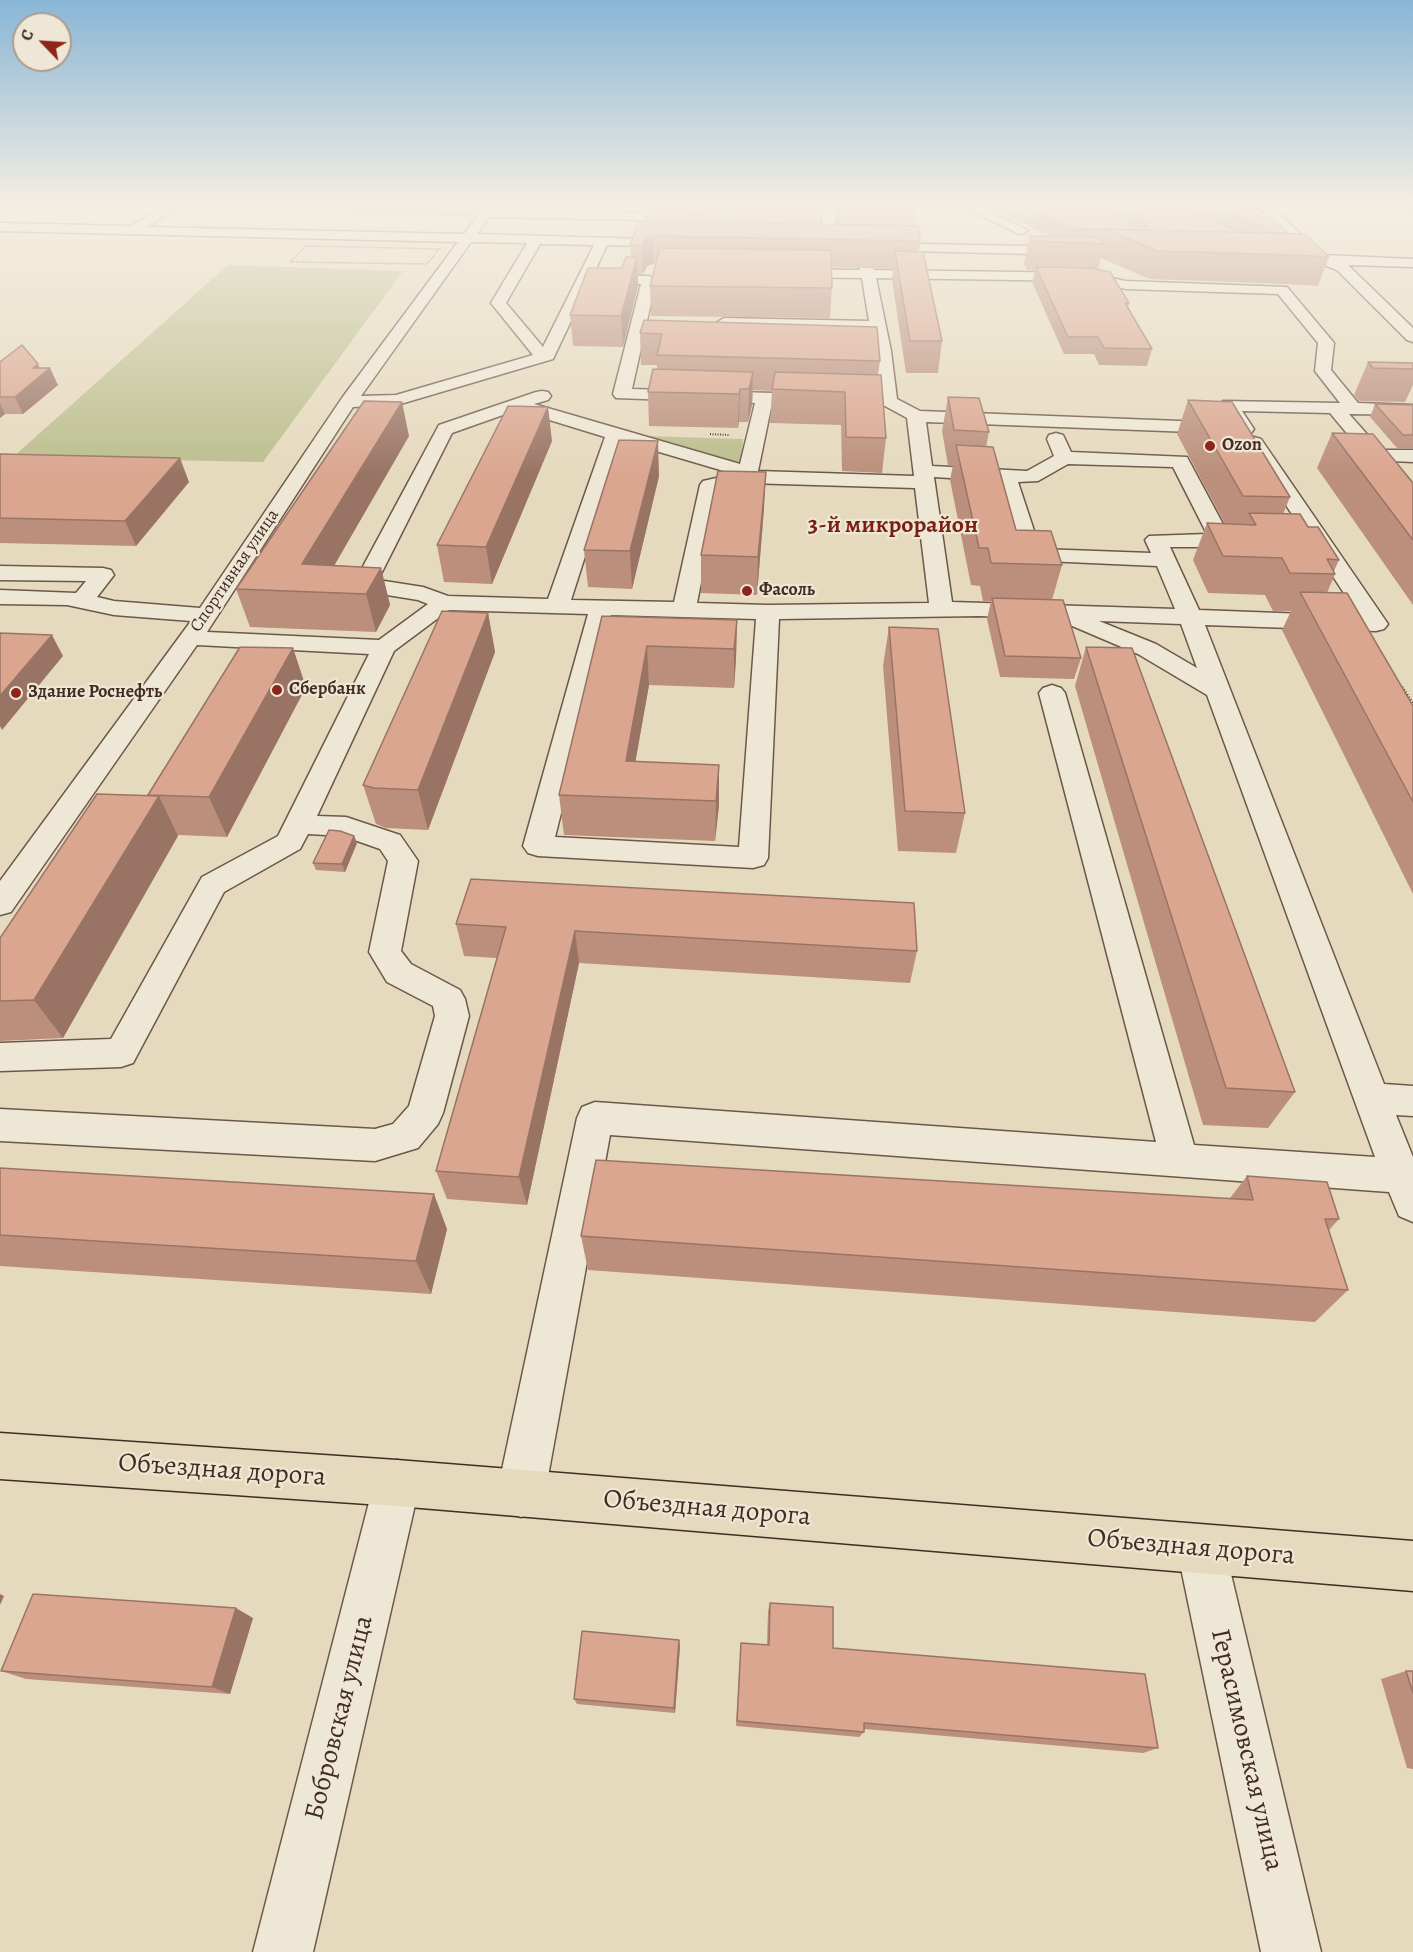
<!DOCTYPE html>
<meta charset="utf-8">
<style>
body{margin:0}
#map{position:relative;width:1413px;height:1952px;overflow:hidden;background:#e6dabe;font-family:Alegreya,serif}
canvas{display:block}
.north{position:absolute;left:12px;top:12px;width:60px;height:60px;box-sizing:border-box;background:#efe7d5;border:2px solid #aa9c8e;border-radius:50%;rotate:295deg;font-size:16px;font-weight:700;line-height:24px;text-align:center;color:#422c23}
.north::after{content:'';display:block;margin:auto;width:21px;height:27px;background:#8f2418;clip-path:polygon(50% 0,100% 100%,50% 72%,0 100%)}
</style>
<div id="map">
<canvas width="1413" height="1952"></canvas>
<div class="north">С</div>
</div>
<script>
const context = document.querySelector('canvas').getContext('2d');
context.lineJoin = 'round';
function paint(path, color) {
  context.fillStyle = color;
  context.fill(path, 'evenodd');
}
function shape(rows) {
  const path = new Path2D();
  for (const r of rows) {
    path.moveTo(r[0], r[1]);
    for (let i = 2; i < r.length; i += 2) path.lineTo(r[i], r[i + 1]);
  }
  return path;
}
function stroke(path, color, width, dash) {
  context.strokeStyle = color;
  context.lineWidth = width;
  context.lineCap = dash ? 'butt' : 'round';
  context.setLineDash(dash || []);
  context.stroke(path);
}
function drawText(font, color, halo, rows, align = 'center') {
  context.font = font + ' Alegreya,serif';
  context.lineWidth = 4.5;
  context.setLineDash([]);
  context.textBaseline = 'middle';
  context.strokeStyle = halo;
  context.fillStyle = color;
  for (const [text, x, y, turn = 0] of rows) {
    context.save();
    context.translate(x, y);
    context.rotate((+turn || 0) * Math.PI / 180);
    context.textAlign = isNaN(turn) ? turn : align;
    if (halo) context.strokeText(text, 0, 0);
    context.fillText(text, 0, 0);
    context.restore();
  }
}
paint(shape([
 [228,265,403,271,263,462,13,457],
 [644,436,743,439,741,465]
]), '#bbbe8e');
const minor = shape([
 [169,203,183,203,148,227,464,234,487,203,499,203,494,209,739,214,742,203,754,203,750,218,744,222,489,217,477,234,681,240,683,243,676,247,607,245,593,275,649,276,656,280,632,389,880,396,871,330,724,328,716,323,724,318,869,321,862,278,788,277,781,273,788,269,860,270,857,255,864,251,871,255,874,270,1088,273,1126,281,1287,287,1334,343,1331,370,1358,403,1413,405,1413,415,1349,414,1381,450,1413,450,1413,462,1369,460,1330,413,1242,411,1254,429,1251,433,1245,434,926,422,932,466,1027,471,1054,456,1047,439,1049,435,1056,433,1063,435,1071,452,1187,457,1232,541,1228,545,1221,547,1170,547,1199,610,1359,616,1245,443,1247,439,1254,437,1261,439,1388,624,1384,629,1376,631,1205,625,1384,1084,1413,1086,1413,1116,1396,1115,1413,1157,1413,1222,1399,1216,1389,1192,610,1135,545,1493,538,1510,521,1517,504,1510,497,1493,577,1118,582,1107,595,1102,1156,1142,1039,693,1043,688,1052,685,1061,688,1065,693,1194,1145,1375,1157,1207,695,1138,654,1070,625,1067,619,979,616,779,619,768,858,764,865,753,868,538,856,528,853,523,846,588,614,449,610,394,651,317,816,346,817,400,835,418,861,401,951,411,964,460,990,465,999,469,1016,443,1113,438,1124,418,1148,375,1161,0,1141,0,1109,375,1129,393,1124,409,1106,435,1016,433,1006,387,982,369,952,388,861,380,849,343,836,308,834,300,849,224,892,133,1063,121,1067,0,1071,0,1043,111,1039,202,877,278,836,369,654,197,645,11,912,0,915,0,881,191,621,114,615,67,605,0,604,0,590,76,593,86,581,0,580,0,566,103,568,111,570,114,575,97,597,114,601,200,608,342,398,458,242,0,231,0,223,131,226,169,203],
 [471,242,527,243,491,303,533,355,396,395,361,396,471,242],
 [540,244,594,245,543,347,506,303,540,244],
 [876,278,1088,281,1126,289,1278,294,1318,343,1315,371,1340,403,1223,401,1220,405,1232,423,920,411,897,399,891,351,876,278],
 [589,283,641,284,613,394,616,398,755,403,740,464,534,404,548,400,551,396,548,392,542,391,536,392,439,425,353,585,356,590,418,600,428,604,379,640,207,632,353,407,397,405,553,359,589,283],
 [772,403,885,406,907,418,914,476,758,471,772,403],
 [517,410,605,437,548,599,448,596,423,587,378,580,452,433,517,410],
 [622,441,734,474,703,481,700,485,674,602,571,600,622,441],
 [1068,464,1173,467,1207,534,1149,536,1145,540,1151,553,1040,549,1018,482,1038,481,1068,464],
 [934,477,998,481,1023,560,1157,566,1175,609,952,602,934,477],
 [747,483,915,488,929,603,768,605,697,603,719,489,747,483],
 [611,615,756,619,739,847,555,837,611,615],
 [1099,621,1181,624,1197,668,1156,644,1099,621],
 [824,203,836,203,835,247,828,251,821,247,824,203],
 [956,203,972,203,1028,230,1022,234,1017,233,956,203],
 [1214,203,1268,203,1323,255,1413,259,1413,267,1348,265,1413,328,1413,342,1407,340,1337,270,1316,262,1277,258,1275,255,1277,252,1282,251,1306,253,1261,209,1220,207,1214,203],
 [875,243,1072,247,1079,251,1072,255,870,250,868,247,875,243],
 [397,1460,414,1466,420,1483,313,1952,253,1952,374,1483,380,1466,397,1460],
 [1201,1525,1218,1532,1225,1549,1321,1952,1261,1952,1177,1549,1184,1532,1201,1525]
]);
const major = shape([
 [0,1433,397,1460,1413,1541,1413,1591,397,1506,0,1479,0,1433]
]);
stroke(minor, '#6b584a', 3);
stroke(major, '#422c23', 3);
stroke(shape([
 [306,246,354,247,439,249,427,264,290,262,306,246]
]), '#422c23', 1.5, [1, 1.5]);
stroke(shape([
 [710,434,729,435]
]), '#422c23', 2, [1, 1.5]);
stroke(shape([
 [1402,687,1413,704]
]), '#422c23', 3, [1, 2]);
paint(minor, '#efe7d5');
paint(major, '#e6dabe');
paint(shape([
 [334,203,485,203,474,217,336,212],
 [498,203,530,203,527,207,499,207],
 [693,203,740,203,737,212,705,211],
 [838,203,912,203,915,226,920,241,919,252,942,341,938,373,906,373,892,280,893,269,831,267,832,288,830,318,651,316,650,286,656,264,654,264,647,266,643,274,638,274,638,286,623,347,573,346,570,315,622,268,631,257,630,245,639,221,838,225],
 [978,203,1224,203,1288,233,1329,257,1318,286,1282,284,1149,279,1101,258,1098,269,1129,303,1128,307,1152,349,1147,366,1099,365,1094,354,1064,354,1032,282,1035,270,1027,270,1024,264,1030,236,1052,236],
 [1399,203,1413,203,1413,213],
 [644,320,880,361,878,375,886,438,882,473,842,471,841,425,770,423,772,391,753,390,752,405,748,422,739,422,738,428,649,426,648,392,657,369,657,365,641,365,640,333],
 [0,362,39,368,58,385,23,414,5,414,0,418],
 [1368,362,1413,363,1413,385,1405,402,1359,401,1354,395],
 [948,397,989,432,986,447,1016,530,1062,565,1052,600,1081,658,1074,679,1000,677,987,619,991,601,983,601,980,586,971,585,950,480,953,465,948,465,942,431],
 [1188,400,1290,497,1283,514,1308,527,1339,560,1334,571,1335,574,1327,593,1413,706,1413,894,1282,630,1291,611,1273,611,1265,595,1208,593,1193,560,1207,523,1225,524,1177,434],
 [1375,404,1413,405,1413,448,1397,448,1370,417],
 [1332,433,1413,483,1413,605,1317,468],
 [409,436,334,565,381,568,390,605,376,632,250,627,236,589],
 [552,441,492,584,444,582,437,545],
 [0,454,189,482,136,546,0,543],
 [659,476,632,589,588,587,584,550],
 [764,508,757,595,701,593,701,555],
 [488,613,495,652,428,830,386,828,376,824,363,785],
 [602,616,737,620,736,659,734,688,649,685,635,762,719,765,719,805,715,841,564,835,559,795],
 [889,627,965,813,956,853,898,851,883,666],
 [1086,647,1295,1092,1268,1128,1203,1125,1075,686],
 [306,687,227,837,178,835,63,1038,0,1041,0,938,148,796],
 [354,836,357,843,345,872,316,870,313,863],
 [456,924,917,951,910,983,579,963,527,1205,447,1199,436,1171,497,958,464,956],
 [0,1168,447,1229,431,1294,0,1266],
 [1247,1176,1339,1219,1329,1230,1348,1290,1315,1322,588,1270,581,1236,1230,1198],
 [770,1603,833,1648,1158,1748,1143,1753,864,1729,864,1732,859,1737,736,1726,741,1643,767,1645,768,1611],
 [253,1618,230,1694,26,1679,1,1671],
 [680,1646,675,1713,577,1704,574,1699],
 [1406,1671,1413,1671,1413,1769,1407,1768,1381,1679]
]), '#bb8f7c');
paint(shape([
 [0,203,3,203,2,213,0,207],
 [472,203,485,203,474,217],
 [737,203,740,203,737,212],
 [653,236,654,264,647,266,643,274,642,245,646,238],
 [637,257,638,286,623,347,621,316],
 [38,364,42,375,50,368,58,385,23,414,15,397,33,368],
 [753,372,752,405,748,422,749,389],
 [740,389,739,422,738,428,739,394],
 [402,402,409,436,319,592,302,564],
 [0,403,5,414,0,418],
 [548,407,552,441,492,584,486,547],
 [658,441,659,476,632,589,630,551],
 [180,458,189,482,136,546,125,521],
 [766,472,764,508,757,595,758,557],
 [381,568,390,605,376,632,366,594],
 [488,613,495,652,428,830,418,790],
 [737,620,736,659,734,688,734,649],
 [52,635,63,656,2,730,0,726,0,696],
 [647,646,649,685,629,798,626,761],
 [293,648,306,687,227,837,209,797],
 [719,765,719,805,715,841,716,801],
 [159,796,178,836,63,1038,34,1000],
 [354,836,357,843,345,872,342,864],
 [575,931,579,963,527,1205,519,1177],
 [434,1194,447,1229,431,1294,416,1261],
 [0,1594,4,1596,0,1605],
 [236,1608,253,1618,230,1694,212,1687],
 [679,1640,680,1646,675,1713,674,1708]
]), '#997465');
const building = shape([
 [754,203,822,203,821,224,645,221,649,210,746,212,753,207,754,203],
 [839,203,912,203,915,226,838,225,839,203],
 [1013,203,1084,203,1143,229,1151,222,1109,203,1168,203,1241,232,1074,229,1013,203],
 [1197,203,1224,203,1277,222,1288,233,1263,232,1264,229,1261,225,1197,203],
 [639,221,919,226,920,241,653,236,646,238,642,245,630,245,639,221],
 [1106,229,1305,234,1329,257,1292,255,1157,251,1106,229],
 [1030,236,1100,237,1104,244,1032,241,1030,236],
 [660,248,831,250,832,288,650,286,660,248],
 [895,251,923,252,942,341,910,341,895,251],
 [626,257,637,257,621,316,570,315,588,268,622,268,626,257],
 [1036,267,1091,268,1110,272,1129,303,1125,303,1152,349,1104,348,1098,337,1068,337,1036,267],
 [644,320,877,327,880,361,657,355,662,334,640,333,644,320],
 [22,345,38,364,33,368,50,368,15,397,0,397,0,362,22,345],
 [1368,362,1413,363,1413,369,1373,368,1368,362],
 [653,369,753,372,749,389,740,389,739,394,648,392,653,369],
 [775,372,881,375,886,438,846,437,845,392,772,389,775,372],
 [948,397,979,398,989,432,954,430,948,397],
 [1188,400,1232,402,1290,497,1243,496,1188,400],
 [364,401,402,402,302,564,381,568,366,594,236,589,364,401],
 [1375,404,1413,405,1413,435,1403,435,1375,404],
 [508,406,548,407,486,547,437,545,508,406],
 [1332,433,1373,434,1413,483,1413,540,1332,433],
 [619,440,658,441,630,551,584,550,619,440],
 [956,445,993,447,1016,530,1051,531,1062,565,991,563,988,548,979,548,956,445],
 [0,454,180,458,125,521,0,518,0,454],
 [718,471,766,472,758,557,701,555,718,471],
 [1249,513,1300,514,1308,527,1318,527,1339,560,1327,559,1335,574,1290,573,1282,558,1223,556,1207,523,1256,525,1249,513],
 [1300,592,1347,593,1413,706,1413,802,1300,592],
 [992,598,1063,600,1081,658,1005,656,992,598],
 [442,611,488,613,418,790,374,788,363,785,442,611],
 [602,616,737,620,734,649,647,646,626,761,719,765,716,801,559,795,602,616],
 [889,627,938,629,965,813,905,811,889,627],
 [0,633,52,635,0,696,0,633],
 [240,647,293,648,209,797,148,795,240,647],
 [1086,647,1132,648,1295,1092,1226,1088,1086,647],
 [97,794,159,796,34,1000,0,1001,0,938,97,794],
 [329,830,340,831,354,836,342,864,313,863,329,830],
 [471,879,914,903,917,951,575,931,519,1177,436,1171,506,927,456,924,471,879],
 [596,1160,1253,1200,1247,1176,1327,1182,1339,1219,1325,1219,1348,1290,581,1236,596,1160],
 [0,1168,434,1194,416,1261,0,1235,0,1168],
 [33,1594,236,1608,212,1687,1,1671,33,1594],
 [770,1603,833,1607,833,1648,1145,1674,1158,1748,864,1723,864,1732,737,1721,741,1643,769,1645,770,1603],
 [582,1631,679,1640,674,1708,574,1699,582,1631],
 [1406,1671,1413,1671,1413,1693,1406,1671]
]);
paint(building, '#daa690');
stroke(building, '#997465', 1.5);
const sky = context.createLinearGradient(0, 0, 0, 476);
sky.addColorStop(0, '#89b6d6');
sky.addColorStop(0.43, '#f4eee2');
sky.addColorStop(1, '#f4eee200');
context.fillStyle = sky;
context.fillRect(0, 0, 1413, 476);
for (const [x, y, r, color] of [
 [1210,446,6,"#8f2418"],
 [747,591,6,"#8f2418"],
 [277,690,6,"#8f2418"],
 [16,693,6,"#8f2418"]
]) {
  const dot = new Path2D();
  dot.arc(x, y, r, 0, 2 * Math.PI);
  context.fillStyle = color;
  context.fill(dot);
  stroke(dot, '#efe7d5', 2);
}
drawText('bold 18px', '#422c23', '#efe7d5', [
 ["Ozon",1222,446],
 ["Фасоль",759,591],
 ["Сбербанк",289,690],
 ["Здание Роснефть",28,693]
], 'left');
drawText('18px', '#422c23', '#efe7d5', [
 ["Спортивная улица",235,571,-56]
]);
drawText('bold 24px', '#7a1f14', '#efe7d5', [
 ["3-й микрорайон",893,526]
]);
drawText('27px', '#422c23', '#efe7d5', [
 ["Объездная дорога",222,1471,4],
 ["Объездная дорога",707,1509,5],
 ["Объездная дорога",1191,1548,5],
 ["Бобровская улица",340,1718,-76],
 ["Герасимовская улица",1246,1750,77]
]);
</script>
